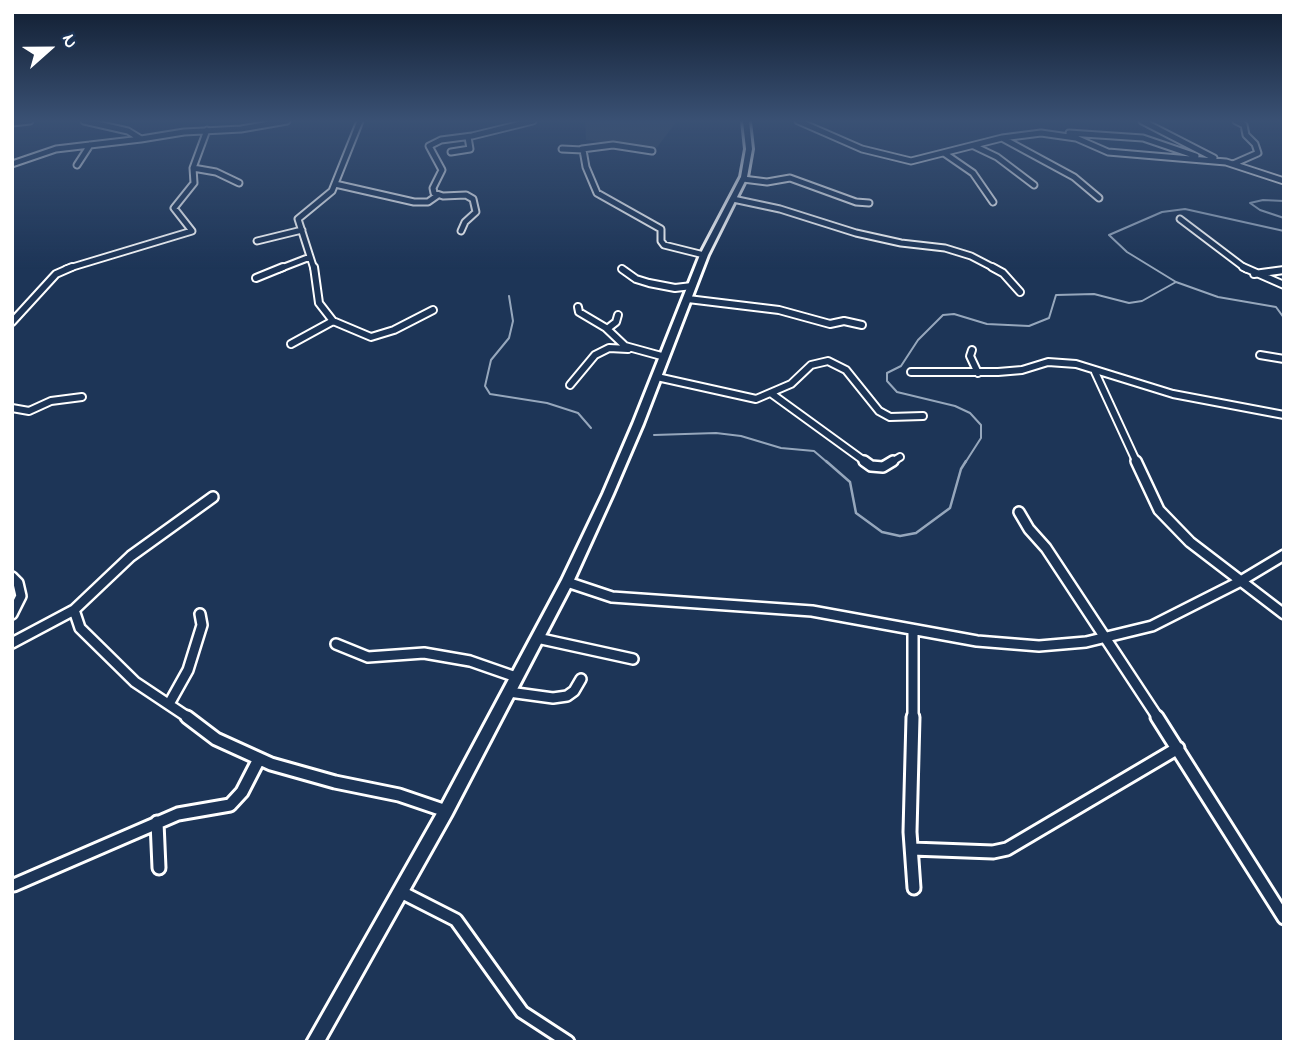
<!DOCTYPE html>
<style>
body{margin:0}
#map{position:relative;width:1296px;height:1054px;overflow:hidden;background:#1d3557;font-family:"Indie Flower",sans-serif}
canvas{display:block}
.frame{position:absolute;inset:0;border:14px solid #fff;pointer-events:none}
.north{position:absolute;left:14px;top:14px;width:70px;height:70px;-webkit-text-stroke:5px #1d3557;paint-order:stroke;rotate:69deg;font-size:19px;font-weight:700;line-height:28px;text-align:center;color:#fff}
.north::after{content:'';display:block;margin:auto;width:24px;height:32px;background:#fff;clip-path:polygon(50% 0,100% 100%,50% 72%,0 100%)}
</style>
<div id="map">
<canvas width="1296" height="1054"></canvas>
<div class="frame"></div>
<div class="north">N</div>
</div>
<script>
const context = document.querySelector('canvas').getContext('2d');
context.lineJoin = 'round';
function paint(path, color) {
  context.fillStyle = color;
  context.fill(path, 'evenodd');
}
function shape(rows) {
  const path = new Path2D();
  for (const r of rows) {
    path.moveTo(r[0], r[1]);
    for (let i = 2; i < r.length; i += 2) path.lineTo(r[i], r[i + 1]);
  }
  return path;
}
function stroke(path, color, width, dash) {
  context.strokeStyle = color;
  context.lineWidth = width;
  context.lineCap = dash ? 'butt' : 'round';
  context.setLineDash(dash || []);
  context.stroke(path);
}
paint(shape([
 [585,121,677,121,655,150,586,140]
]), '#33465f');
stroke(shape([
 [1284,201,1263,200,1250,203,1260,210,1284,218],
 [1284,231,1185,209,1162,212,1109,235,1127,252,1176,282,1218,297,1276,307,1284,318],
 [509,296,513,321,509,338,491,360,485,386,490,394,547,403,578,413,591,428],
 [654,435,716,433,741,436,781,448,814,451,828,463],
 [965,463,981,438,981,425,970,413,955,406,897,392,887,381,887,373,901,366,918,340,943,315,954,314,987,324,1029,326,1049,318,1056,295,1094,294,1129,303,1142,301,1176,282]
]), '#96a7bc', 2);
stroke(shape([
 [826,461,850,482,856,513,882,532,900,536,916,533,950,508,961,469,966,461]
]), '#96a7bc', 2.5);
const minorFar3 = shape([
 [84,121,128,131,141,139,184,132,241,129,287,121],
 [798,121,862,149,911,161,1002,138,1041,133,1076,138,1108,152,1226,162,1284,181],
 [1142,121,1214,158],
 [12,123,30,121],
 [1069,133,1143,138,1196,156],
 [1002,138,1074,177,1099,198],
 [974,146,997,157,1034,185],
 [562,149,583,150,586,167,597,193,661,229,661,241,664,245,704,255],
 [582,149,613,145,652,151],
 [451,152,470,149,468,137],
 [944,153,973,173,993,202],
 [12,164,56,149,141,139],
 [1233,164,1258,153,1255,144,1246,135,1244,125,1236,121],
 [77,165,90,145],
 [193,168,216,172,239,183],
 [743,179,767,182,790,178,856,202,869,203],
 [335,184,414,202,428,202,438,195],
 [733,199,780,209,856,233,901,243,945,248,971,256,996,269],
 [1180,219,1246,269],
 [461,231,465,222,476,212,473,199,466,195,443,196,434,193,433,188,442,170,429,146,441,140,472,136,533,121],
 [257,241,302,230],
 [66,269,192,231,174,208,194,183,193,168,207,130],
 [279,269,310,257],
 [314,269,298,219,332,191,360,121]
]);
const minorFar2 = shape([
 [314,267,319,303,333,321,371,337,394,330,433,310],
 [992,267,1003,273,1020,292],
 [1243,267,1284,285],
 [622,269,636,279,649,283,675,288,692,286],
 [1254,274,1284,270],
 [256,278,283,267],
 [688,299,779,310,830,324,844,321,862,325],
 [578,307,579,312,606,328,625,346,665,357],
 [12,322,56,274,72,267],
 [607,329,616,322,618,315],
 [291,344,333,321],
 [972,350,970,356,978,373],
 [1260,355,1284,359],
 [911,372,998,372,1022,370,1048,362,1076,364,1173,394,1284,415],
 [1095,372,1137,463],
 [657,377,756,399,791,384,811,365,828,361,846,370,879,411,890,417,923,416],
 [570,385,595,355,609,348,628,349],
 [772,394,867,463],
 [12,408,29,411,51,401,82,397],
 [890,463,900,457]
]);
const minorFar1 = shape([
 [864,461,871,466,883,467,893,461],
 [1136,461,1159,510,1190,542,1284,614],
 [1019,512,1029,529,1046,548,1158,718],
 [12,577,18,583,21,596,12,614],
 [567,582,612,597,812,611,977,641,1039,646,1086,642,1152,626,1239,582,1284,555],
 [74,610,80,628,135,682,189,718],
 [913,631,913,718],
 [537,638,633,659],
 [12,643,74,610,131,556,213,497],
 [336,644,368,657,424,653,470,661,516,677],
 [509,692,553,698,567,696,574,691,581,679],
 [169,704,188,670,202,625,200,614]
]);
const minor = shape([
 [187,717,216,739,271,764,335,782,399,795,446,811],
 [913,717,910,832,914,888],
 [1157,717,1284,918],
 [157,822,159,868],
 [912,849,993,852,1007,849,1178,748],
 [14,885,178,814,230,805,242,792,259,759],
 [401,892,456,920,522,1012,568,1042]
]);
const secondary = shape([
 [743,121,749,121,752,149,747,177,708,255,643,424,613,494,573,582,451,816,324,1042,307,1042,441,806,562,580,603,494,633,424,700,255,741,177,746,149,743,121]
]);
stroke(minorFar3, '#fff', 9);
stroke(minorFar2, '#fff', 10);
stroke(minorFar1, '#fff', 14);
stroke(minor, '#fff', 17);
stroke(secondary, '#fff', 6);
stroke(minorFar3, '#1d3557', 5);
stroke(minorFar2, '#1d3557', 6);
stroke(minorFar1, '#1d3557', 9);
stroke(minor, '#1d3557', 11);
paint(secondary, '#1d3557');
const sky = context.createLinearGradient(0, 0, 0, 269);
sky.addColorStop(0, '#101d30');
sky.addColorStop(0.45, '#3a5174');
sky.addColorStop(1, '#3a517400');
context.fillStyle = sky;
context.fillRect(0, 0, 1296, 269);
</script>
